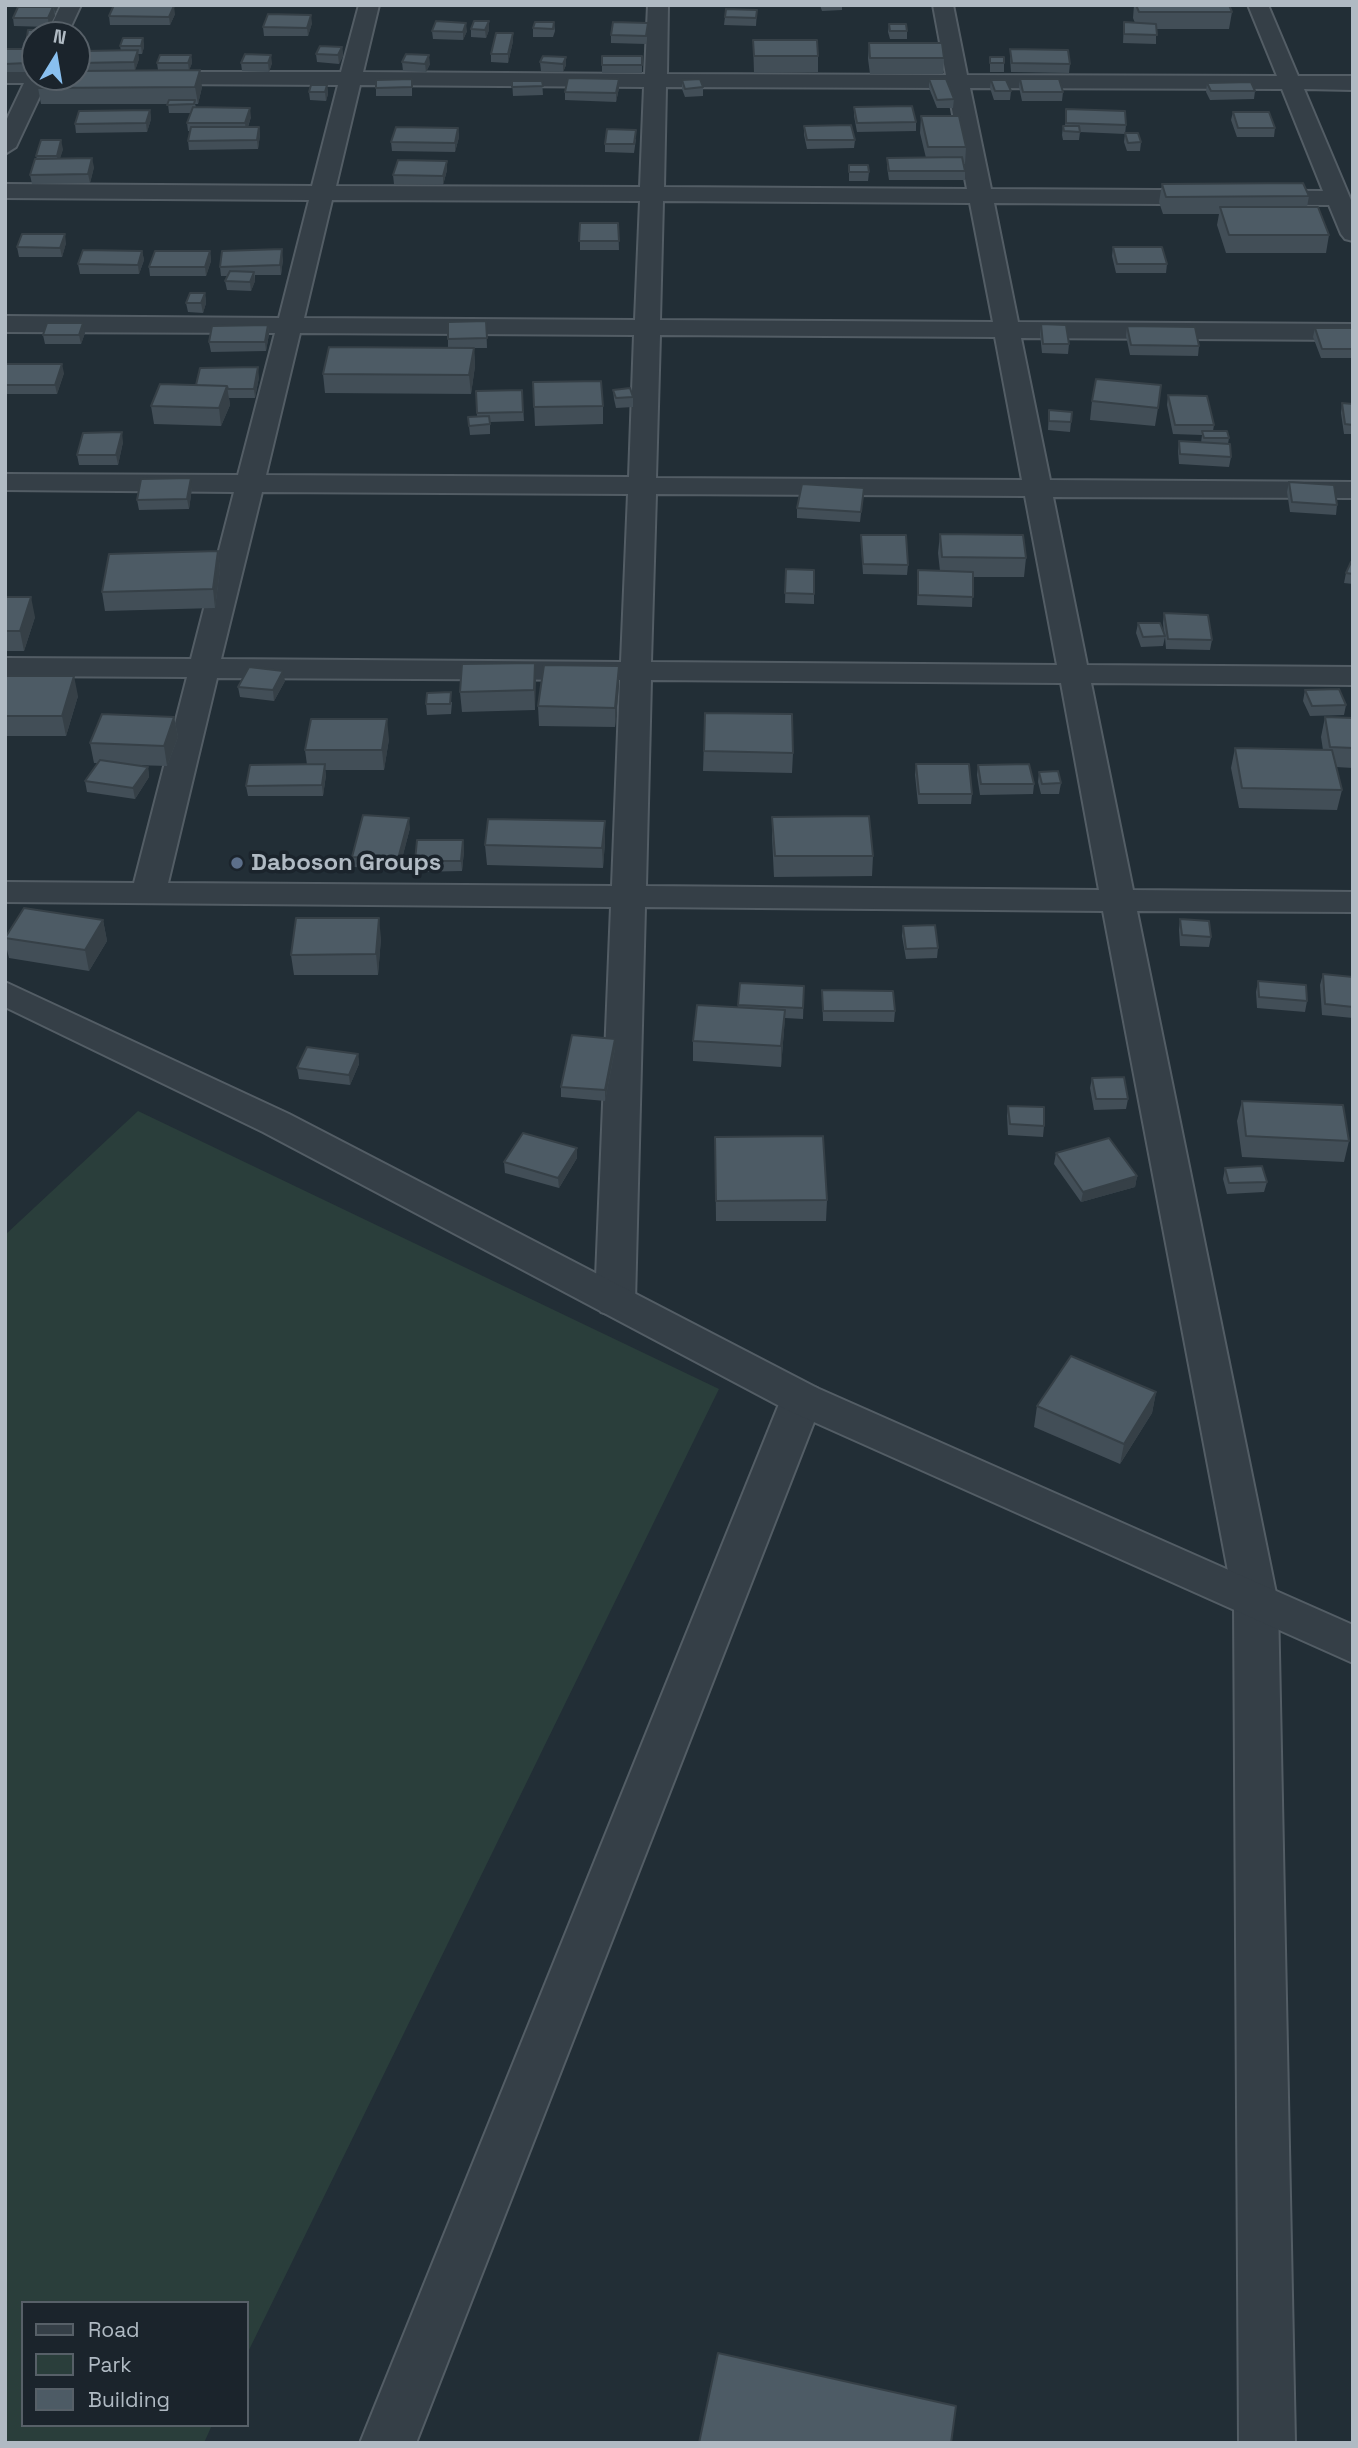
<!DOCTYPE html>
<style>
body{margin:0}
#map{position:relative;width:1358px;height:2448px;overflow:hidden;background:#222e36;font-family:"Space Grotesk",sans-serif}
canvas{display:block}
.frame{position:absolute;inset:0;border:7px solid #b0bac3;pointer-events:none}
.legend{position:absolute;left:21px;top:2301px;width:228px;height:126px;box-sizing:border-box;background:#1b242c;border:2px solid #576068;margin:0;padding:9px 12px;list-style:none;font-size:21px;color:#b0bac3}
.legend li{display:flex;align-items:center;gap:14px;height:35px}
.legend b{width:35px;border:2px solid #576068}
.north{position:absolute;left:21px;top:21px;width:70px;height:70px;box-sizing:border-box;background:#1b242c;border:2px solid #576068;border-radius:50%;rotate:11deg;font-size:19px;font-weight:700;line-height:28px;text-align:center;color:#b0bac3}
.north::after{content:'';display:block;margin:auto;width:24px;height:32px;background:#89c0f0;clip-path:polygon(50% 0,100% 100%,50% 72%,0 100%)}
</style>
<div id="map">
<canvas width="1358" height="2448"></canvas>
<div class="frame"></div>
<ul class="legend">
<li><b style="height:9px;background:#353f47"></b>Road</li>
<li><b style="height:19px;background:#2a3e3b"></b>Park</li>
<li><b style="height:19px;background:#4d5b65"></b>Building</li>
</ul>
<div class="north">N</div>
</div>
<script>
const context = document.querySelector('canvas').getContext('2d');
context.lineJoin = 'round';
function paint(path, color) {
  context.fillStyle = color;
  context.fill(path, 'evenodd');
}
function shape(rows) {
  const path = new Path2D();
  for (const r of rows) {
    path.moveTo(r[0], r[1]);
    for (let i = 2; i < r.length; i += 2) path.lineTo(r[i], r[i + 1]);
  }
  return path;
}
function stroke(path, color, width, dash) {
  context.strokeStyle = color;
  context.lineWidth = width;
  context.lineCap = dash ? 'butt' : 'round';
  context.setLineDash(dash || []);
  context.stroke(path);
}
function drawText(font, color, halo, rows, align = 'center') {
  context.font = font + ' "Space Grotesk",sans-serif';
  context.lineWidth = 7;
  context.setLineDash([]);
  context.textBaseline = 'middle';
  context.strokeStyle = halo;
  context.fillStyle = color;
  for (const [text, x, y, turn = 0] of rows) {
    context.save();
    context.translate(x, y);
    context.rotate((+turn || 0) * Math.PI / 180);
    context.textAlign = isNaN(turn) ? turn : align;
    if (halo) context.strokeText(text, 0, 0);
    context.fillText(text, 0, 0);
    context.restore();
  }
}
paint(shape([
 [138,1111,719,1389,247,2354,247,2303,23,2303,23,2425,212,2425,204,2443,5,2443,5,1235]
]), '#2a3e3b');
const minor = shape([
 [61,5,81,5,67,35,47,35,61,5],
 [359,5,379,5,363,72,645,74,648,5,668,5,667,74,946,75,933,5,953,5,967,75,1277,76,1248,5,1268,5,1298,76,1353,76,1353,90,1304,89,1353,205,1353,241,1345,239,1341,234,1329,205,994,203,1018,322,1353,324,1353,340,1021,338,1050,480,1353,482,1353,498,1053,497,1087,665,1353,667,1353,685,1091,683,1133,890,1353,892,1353,912,1137,911,1278,1603,1295,2443,1239,2443,1234,1603,1103,911,645,907,635,1302,629,1312,615,1316,601,1312,595,1302,611,907,5,902,5,882,134,883,187,677,5,676,5,658,191,659,234,492,5,490,5,474,238,475,275,333,5,332,5,316,279,318,309,200,5,198,5,184,312,186,338,85,151,84,140,78,151,72,341,72,359,5],
 [360,85,644,87,640,187,336,186,360,85],
 [666,87,948,88,967,189,664,187,666,87],
 [970,88,1282,89,1323,191,991,189,970,88],
 [332,200,640,201,635,320,304,318,332,200],
 [663,201,970,203,993,322,660,320,663,201],
 [300,333,634,335,629,477,266,475,300,333],
 [660,335,995,337,1022,480,656,478,660,335],
 [262,492,628,494,621,662,221,659,262,492],
 [656,494,1025,496,1057,665,651,662,656,494],
 [217,678,620,680,612,886,168,883,217,678],
 [651,680,1061,683,1099,890,646,886,651,680],
 [5,71,35,71,35,77,77,77,77,71,94,71,105,77,94,83,46,83,16,147,5,154,5,123,24,83,5,83,5,71],
 [802,1384,817,1388,823,1399,416,2443,360,2443,781,1399,787,1388,802,1384]
]);
const tertiary = shape([
 [5,982,289,1114,817,1388,1353,1625,1353,1663,787,1410,263,1132,5,1007,5,982]
]);
stroke(minor, '#535d65', 4);
stroke(tertiary, '#535d65', 4);
paint(minor, '#353f47');
paint(tertiary, '#353f47');
paint(shape([
 [40,5,59,5,49,27,14,26,13,18,41,7],
 [820,5,842,5,842,10,822,11],
 [1134,5,1229,5,1232,12,1229,29,1156,29,1156,44,1123,43,1124,22,1135,23,1133,18],
 [757,10,756,26,724,25,725,17],
 [175,14,170,25,110,25,109,16],
 [554,22,555,31,553,37,533,37,533,28],
 [312,23,308,36,264,36,263,27],
 [648,23,646,44,611,43,611,35],
 [889,24,907,31,907,39,890,39,888,32],
 [471,29,489,30,486,38,471,37],
 [28,30,43,30,44,35,35,35,35,52,32,52,33,57,29,72,5,72,5,49,27,49,26,44],
 [432,31,467,31,463,40,433,39],
 [513,33,513,41,508,63,491,62,491,54],
 [143,38,144,47,142,54,138,54,139,59,135,70,158,70,157,63,191,55,192,63,189,70,202,87,198,104,195,104,196,107,251,117,248,127,259,127,260,135,258,149,189,150,188,141,190,131,188,131,187,123,191,113,169,113,168,104,41,104,38,88,81,71,80,63,121,51,120,46],
 [753,40,818,56,818,72,754,73],
 [869,43,944,58,943,74,870,74,868,59],
 [342,47,343,56,339,64,317,62,316,54],
 [1010,49,1070,64,1069,73,1011,72,1010,58],
 [602,56,642,56,642,73,602,73],
 [566,57,566,65,563,72,541,71,540,62],
 [990,57,1004,63,1004,72,990,72],
 [402,62,430,64,426,72,403,71],
 [241,63,272,63,269,72,242,71],
 [412,79,412,96,376,96,376,88],
 [929,79,954,99,953,108,937,108,929,88],
 [1020,79,1063,92,1062,101,1022,101,1019,87],
 [682,80,703,87,703,96,685,97,682,89],
 [991,80,1011,91,1010,100,994,100,990,88],
 [512,81,542,81,543,95,513,96],
 [1207,83,1255,91,1254,99,1210,100,1206,92],
 [327,85,328,94,326,101,310,100,309,92],
 [619,88,616,102,565,100,565,92],
 [854,107,916,122,916,131,857,132,854,116],
 [1066,109,1126,125,1125,134,1080,132,1079,140,1063,140,1062,135,1063,126,1065,126],
 [150,110,151,119,147,132,76,133,75,124],
 [1233,112,1275,128,1274,137,1237,137,1231,120],
 [921,116,966,147,965,164,964,164,965,171,965,180,889,180,887,167,887,158,926,158,920,133],
 [804,126,855,140,854,148,807,149,804,135],
 [458,128,459,137,455,152,392,151,391,142],
 [1125,133,1141,142,1140,151,1127,151,1124,142],
 [636,139,634,153,605,152,605,144],
 [63,149,60,158,94,167,90,183,32,184,30,175,37,159,36,156],
 [849,165,869,172,868,181,849,181],
 [447,170,443,185,394,184,393,175],
 [1162,184,1309,196,1307,207,1329,235,1326,253,1226,253,1217,225,1219,214,1163,214,1159,202],
 [580,223,618,223,619,250,580,250],
 [66,243,62,257,19,257,17,247],
 [1113,247,1167,264,1166,273,1116,273,1112,256],
 [142,251,144,260,139,274,80,274,78,264],
 [210,251,211,261,206,276,150,276,149,267],
 [283,259,281,275,255,275,255,281,251,291,227,290,225,281,228,276,221,276,220,267],
 [205,293,206,303,203,313,188,312,186,303],
 [486,321,487,348,474,348,475,366,471,394,325,393,323,374,448,347,448,339],
 [1041,324,1069,344,1068,354,1042,353,1040,334],
 [268,325,269,334,266,351,211,352,209,342],
 [1127,326,1199,346,1198,356,1130,355,1126,336],
 [1315,328,1353,328,1353,358,1321,358,1313,337],
 [85,333,81,344,45,344,43,335],
 [5,364,64,373,57,394,5,394],
 [259,377,255,398,229,398,230,405,221,426,154,424,151,406,196,385],
 [533,382,603,406,603,424,535,426],
 [522,390,524,421,490,422,490,434,470,435,468,417,477,417,476,391],
 [613,390,633,397,633,407,616,408,614,399],
 [1168,395,1214,425,1213,431,1229,438,1228,444,1231,457,1229,467,1179,464,1178,451,1179,441,1201,443,1202,435,1173,434,1167,405],
 [1092,401,1158,408,1155,426,1090,420],
 [1342,403,1353,404,1353,434,1344,434,1341,413],
 [1049,410,1072,412,1070,432,1048,430],
 [123,442,118,465,79,465,77,455],
 [1289,482,1337,505,1336,515,1290,512,1287,492],
 [192,488,189,509,139,510,137,500],
 [864,488,860,522,797,518,797,508],
 [940,534,1026,558,1024,577,973,577,972,607,917,605,918,570,940,571,938,553],
 [861,535,908,565,907,575,863,574,861,544],
 [1353,537,1353,584,1344,583,1346,573,1351,562,1351,545],
 [218,551,220,570,215,608,105,611,102,592],
 [786,569,814,570,814,604,785,603],
 [5,597,35,617,24,651,5,651],
 [1164,613,1212,640,1210,650,1166,649,1165,637,1163,646,1141,647,1136,633,1138,623,1164,635,1163,623],
 [535,663,535,710,462,712,460,692],
 [5,676,78,696,66,736,5,736],
 [285,681,274,701,240,697,238,687],
 [619,686,615,727,539,726,538,706],
 [1305,690,1346,705,1344,715,1310,716,1303,701],
 [452,702,451,714,427,715,426,704],
 [705,713,793,753,792,773,703,771],
 [174,717,178,737,167,766,134,765,148,767,149,777,135,799,87,792,85,781,97,763,94,763,90,743],
 [1325,717,1353,718,1353,768,1336,767,1342,790,1337,810,1239,808,1231,768,1235,748,1323,750,1321,737],
 [389,739,384,770,325,770,326,775,323,796,248,796,246,786,307,765,305,750],
 [916,764,972,794,971,804,918,804,915,775],
 [978,765,1034,784,1033,794,980,795,977,775],
 [1039,772,1061,783,1059,794,1041,794,1038,782],
 [772,817,873,856,872,876,774,877,772,837],
 [410,828,399,870,354,867,352,857],
 [463,840,464,851,462,871,416,872,415,861],
 [605,842,603,868,487,865,485,845],
 [1180,919,1211,937,1209,947,1180,946,1179,930],
 [103,920,107,941,89,971,9,958,5,942,5,936],
 [903,926,938,948,937,958,906,959,902,936],
 [381,938,378,975,294,975,291,955],
 [1323,974,1353,977,1353,1018,1322,1015,1320,985],
 [1258,981,1307,1001,1305,1012,1257,1008,1256,992],
 [740,983,804,986,803,1019,785,1018,781,1067,693,1061,693,1041,738,1007],
 [822,990,895,1011,894,1022,823,1021],
 [615,1049,605,1101,561,1097,561,1087],
 [358,1054,359,1064,350,1085,299,1079,297,1068],
 [1092,1078,1128,1099,1126,1109,1094,1110,1090,1088],
 [1242,1101,1349,1141,1344,1162,1242,1157,1237,1121],
 [1008,1106,1044,1126,1043,1137,1008,1135,1007,1116],
 [715,1137,827,1200,826,1221,716,1221],
 [577,1148,577,1158,559,1188,505,1173,504,1162],
 [1056,1153,1137,1176,1135,1187,1081,1202,1054,1164],
 [1225,1168,1267,1182,1264,1192,1227,1194,1223,1179],
 [1156,1392,1152,1413,1120,1464,1034,1427,1037,1406]
]), '#424e57');
paint(shape([
 [53,5,59,5,55,13],
 [174,6,175,14,170,25,169,17],
 [53,7,55,16,49,27,48,18],
 [311,15,312,23,308,36,307,28],
 [489,21,489,30,486,38,485,30],
 [466,23,467,31,463,40,463,32],
 [513,33,513,41,508,63,508,54],
 [143,38,144,47,142,54,141,46],
 [342,47,343,56,339,64,338,55],
 [32,49,33,57,29,72,27,63],
 [138,50,139,59,135,71,134,62],
 [191,55,192,63,189,71,188,63],
 [271,55,272,63,269,72,268,63],
 [429,55,430,64,426,72,425,64],
 [566,57,566,65,563,72,563,64],
 [200,70,202,87,198,104,195,87],
 [619,79,619,88,616,102,616,93],
 [327,85,328,94,326,101,325,92],
 [250,108,251,117,246,132,245,123],
 [150,110,151,119,147,132,146,123],
 [259,127,260,135,258,149,257,140],
 [458,128,459,137,455,152,455,143],
 [61,140,63,149,58,165,57,156],
 [92,158,94,167,90,183,88,174],
 [447,161,447,170,443,185,443,176],
 [65,234,66,243,62,257,60,248],
 [282,249,283,259,281,275,280,265],
 [142,251,144,260,139,274,138,265],
 [210,251,211,261,206,276,205,267],
 [254,272,255,281,251,291,250,282],
 [205,293,206,303,203,313,201,303],
 [83,323,85,333,81,344,79,335],
 [268,325,269,334,266,351,265,342],
 [474,348,475,366,471,394,469,375],
 [62,364,64,373,57,394,55,385],
 [258,367,259,377,255,398,254,389],
 [227,386,230,405,221,426,219,408],
 [122,432,123,442,118,465,116,455],
 [191,478,192,488,189,509,187,499],
 [218,551,220,570,215,608,213,589],
 [31,597,35,617,24,651,20,631],
 [535,663,536,683,535,710,534,690],
 [619,666,619,686,615,727,615,708],
 [283,671,285,681,274,701,273,690],
 [74,676,78,696,66,736,62,716],
 [174,717,178,737,167,766,164,746],
 [387,719,389,739,384,770,382,750],
 [325,764,326,775,323,796,322,785],
 [148,767,149,777,135,799,133,788],
 [409,818,410,828,399,870,398,859],
 [605,821,605,842,603,868,602,848],
 [463,840,464,851,462,871,461,861],
 [379,918,381,938,378,975,376,954],
 [103,920,107,941,89,971,85,950],
 [785,1010,784,1030,781,1067,781,1046],
 [615,1039,615,1049,605,1101,605,1090],
 [358,1054,359,1064,350,1085,349,1075],
 [577,1148,577,1158,559,1188,558,1178],
 [1137,1176,1135,1187,1081,1202,1083,1192],
 [1156,1392,1152,1413,1120,1464,1124,1444]
]), '#364047');
const building = shape([
 [114,5,123,5,174,6,169,17,109,16,114,5],
 [1136,5,1229,5,1232,12,1139,12,1136,5],
 [18,7,53,7,48,18,13,18,18,7],
 [726,9,757,10,756,18,725,17,726,9],
 [268,14,311,15,307,28,263,27,268,14],
 [436,21,466,23,463,32,432,31,436,21],
 [474,21,489,21,485,30,471,29,474,21],
 [535,22,554,22,553,29,533,28,535,22],
 [613,22,648,23,646,36,611,35,613,22],
 [1124,22,1156,24,1157,35,1124,34,1124,22],
 [889,24,906,24,907,31,890,31,889,24],
 [28,30,43,30,43,35,35,35,35,43,26,44,28,30],
 [496,33,513,33,508,54,491,54,496,33],
 [123,38,143,38,141,46,120,46,123,38],
 [753,40,817,40,818,56,754,56,753,40],
 [869,43,942,43,944,58,870,58,869,43],
 [320,46,342,47,338,55,316,54,320,46],
 [5,49,32,49,27,63,5,64,5,49],
 [1010,49,1068,50,1070,64,1012,63,1010,49],
 [138,50,134,62,80,63,84,51,138,50],
 [245,54,271,55,268,63,241,63,245,54],
 [406,54,429,55,425,64,402,62,406,54],
 [160,55,191,55,188,63,157,63,160,55],
 [543,56,566,57,563,64,540,62,543,56],
 [602,56,642,56,642,65,602,65,602,56],
 [990,57,1004,57,1004,63,990,63,990,57],
 [200,70,195,87,38,88,43,77,77,77,77,71,200,70],
 [568,78,619,79,616,93,565,92,568,78],
 [412,79,412,87,376,88,376,80,412,79],
 [700,79,703,87,685,89,682,80,700,79],
 [929,79,946,79,954,99,937,100,929,79],
 [1020,79,1059,79,1063,92,1023,92,1020,79],
 [991,80,1006,80,1011,91,995,91,991,80],
 [512,81,542,81,543,86,512,87,512,81],
 [1251,82,1255,91,1211,91,1207,83,1251,82],
 [311,85,327,85,325,92,309,92,311,85],
 [169,100,195,100,194,104,167,105,169,100],
 [912,106,916,122,857,123,854,107,912,106],
 [193,107,250,108,245,123,187,123,193,107],
 [1066,109,1125,111,1126,125,1066,123,1066,109],
 [150,110,146,123,75,124,79,111,150,110],
 [1233,112,1269,112,1275,128,1238,128,1233,112],
 [921,116,959,116,966,147,928,147,921,116],
 [851,125,855,140,807,140,804,126,851,125],
 [1063,126,1079,126,1080,132,1064,131,1063,126],
 [191,127,259,127,257,140,188,141,191,127],
 [396,127,458,128,455,143,391,142,396,127],
 [607,129,636,130,634,144,605,144,607,129],
 [1125,133,1138,133,1141,142,1128,143,1125,133],
 [41,140,61,140,57,156,36,156,41,140],
 [962,157,965,171,889,171,887,158,962,157],
 [92,158,88,174,30,175,35,159,92,158],
 [398,160,447,161,443,176,393,175,398,160],
 [849,165,868,165,869,172,849,172,849,165],
 [1303,183,1309,196,1166,197,1162,184,1303,183],
 [1220,207,1318,207,1329,235,1229,235,1220,207],
 [580,223,618,223,619,241,579,241,580,223],
 [22,234,65,234,60,248,17,247,22,234],
 [1113,247,1162,247,1167,264,1117,264,1113,247],
 [282,249,280,265,220,267,222,251,282,249],
 [83,250,142,251,138,265,78,264,83,250],
 [155,251,210,251,205,267,149,267,155,251],
 [230,271,254,272,250,282,225,281,230,271],
 [190,293,205,293,201,303,186,303,190,293],
 [486,321,487,338,448,339,448,322,486,321],
 [47,323,83,323,79,335,43,335,47,323],
 [1041,324,1066,325,1069,344,1043,344,1041,324],
 [268,325,265,342,209,342,212,326,268,325],
 [1127,326,1195,327,1199,346,1131,345,1127,326],
 [1315,328,1353,328,1353,349,1322,349,1315,328],
 [329,347,474,348,469,375,323,374,329,347],
 [5,364,62,364,55,385,5,385,5,364],
 [258,367,254,389,228,389,227,386,196,385,200,368,258,367],
 [1096,379,1161,385,1158,408,1092,401,1096,379],
 [601,381,603,406,534,407,533,382,601,381],
 [160,384,227,386,219,408,151,406,160,384],
 [630,388,633,397,616,398,613,390,630,388],
 [522,390,523,412,477,413,476,391,522,390],
 [1168,395,1207,396,1214,425,1175,425,1168,395],
 [1342,403,1353,404,1353,425,1345,424,1342,403],
 [1049,410,1072,412,1071,422,1049,421,1049,410],
 [489,416,490,424,469,426,468,417,489,416],
 [1202,431,1227,431,1229,438,1204,438,1202,431],
 [122,432,116,455,77,455,83,433,122,432],
 [1179,441,1230,444,1231,457,1180,454,1179,441],
 [191,478,187,499,137,500,141,479,191,478],
 [1289,482,1334,485,1337,505,1292,502,1289,482],
 [802,484,864,488,861,512,797,508,802,484],
 [940,534,1023,535,1026,558,942,557,940,534],
 [861,535,906,535,908,565,863,564,861,535],
 [218,551,213,589,102,592,109,554,218,551],
 [1351,562,1353,562,1353,574,1346,573,1351,562],
 [786,569,814,570,814,594,785,593,786,569],
 [918,570,973,572,973,597,918,595,918,570],
 [5,597,31,597,20,631,5,631,5,597],
 [1164,613,1208,615,1212,640,1168,639,1164,613],
 [1138,623,1160,623,1165,636,1143,637,1138,623],
 [535,663,534,690,460,692,462,664,535,663],
 [544,665,619,666,615,708,538,706,544,665],
 [249,667,283,671,273,690,238,687,249,667],
 [5,676,74,676,62,716,5,716,5,676],
 [1339,689,1346,705,1312,706,1305,690,1339,689],
 [451,692,450,704,426,704,427,693,451,692],
 [705,713,792,714,793,753,704,751,705,713],
 [102,714,174,717,164,746,90,743,102,714],
 [1325,717,1353,718,1353,748,1330,747,1325,717],
 [311,719,387,719,382,750,305,750,311,719],
 [1235,748,1332,750,1342,790,1242,788,1235,748],
 [100,760,148,767,133,788,85,781,100,760],
 [325,764,322,785,246,786,250,765,325,764],
 [916,764,969,764,972,794,919,794,916,764],
 [1029,764,1034,784,981,784,978,765,1029,764],
 [1058,771,1061,783,1042,784,1039,772,1058,771],
 [363,815,409,818,398,859,352,857,363,815],
 [869,816,873,856,775,856,772,817,869,816],
 [488,819,605,821,602,848,485,845,488,819],
 [417,840,463,840,461,861,415,861,417,840],
 [24,908,103,920,85,950,5,938,24,908],
 [296,918,379,918,376,954,291,955,296,918],
 [1180,919,1209,921,1211,937,1182,935,1180,919],
 [935,925,938,948,906,949,903,926,935,925],
 [1323,974,1353,977,1353,1007,1325,1004,1323,974],
 [1258,981,1306,985,1307,1001,1259,997,1258,981],
 [740,983,804,986,803,1008,738,1005,740,983],
 [822,990,893,991,895,1011,823,1011,822,990],
 [697,1005,785,1010,781,1046,693,1041,697,1005],
 [572,1035,615,1039,605,1090,561,1087,572,1035],
 [307,1047,358,1054,349,1075,297,1068,307,1047],
 [1124,1077,1128,1099,1096,1099,1092,1078,1124,1077],
 [1242,1101,1343,1105,1349,1141,1246,1136,1242,1101],
 [1008,1106,1044,1107,1044,1126,1010,1124,1008,1106],
 [523,1133,577,1148,558,1178,504,1162,523,1133],
 [823,1136,827,1200,716,1201,715,1137,823,1136],
 [1109,1138,1137,1176,1083,1192,1056,1153,1109,1138],
 [1262,1166,1267,1182,1229,1183,1225,1168,1262,1166],
 [1071,1356,1156,1392,1124,1444,1037,1406,1071,1356],
 [718,2353,956,2406,951,2443,699,2443,718,2353]
]);
paint(building, '#4d5b65');
stroke(building, '#364047', 2);
for (const [x, y, r, color] of [
 [237,863,7,"#5c6f8a"]
]) {
  const dot = new Path2D();
  dot.arc(x, y, r, 0, 2 * Math.PI);
  context.fillStyle = color;
  context.fill(dot);
  stroke(dot, '#1b242c', 2.5);
}
drawText('bold 24px', '#b0bac3', '#1b242c', [
 ["Daboson Groups",251,863]
], 'left');
</script>
